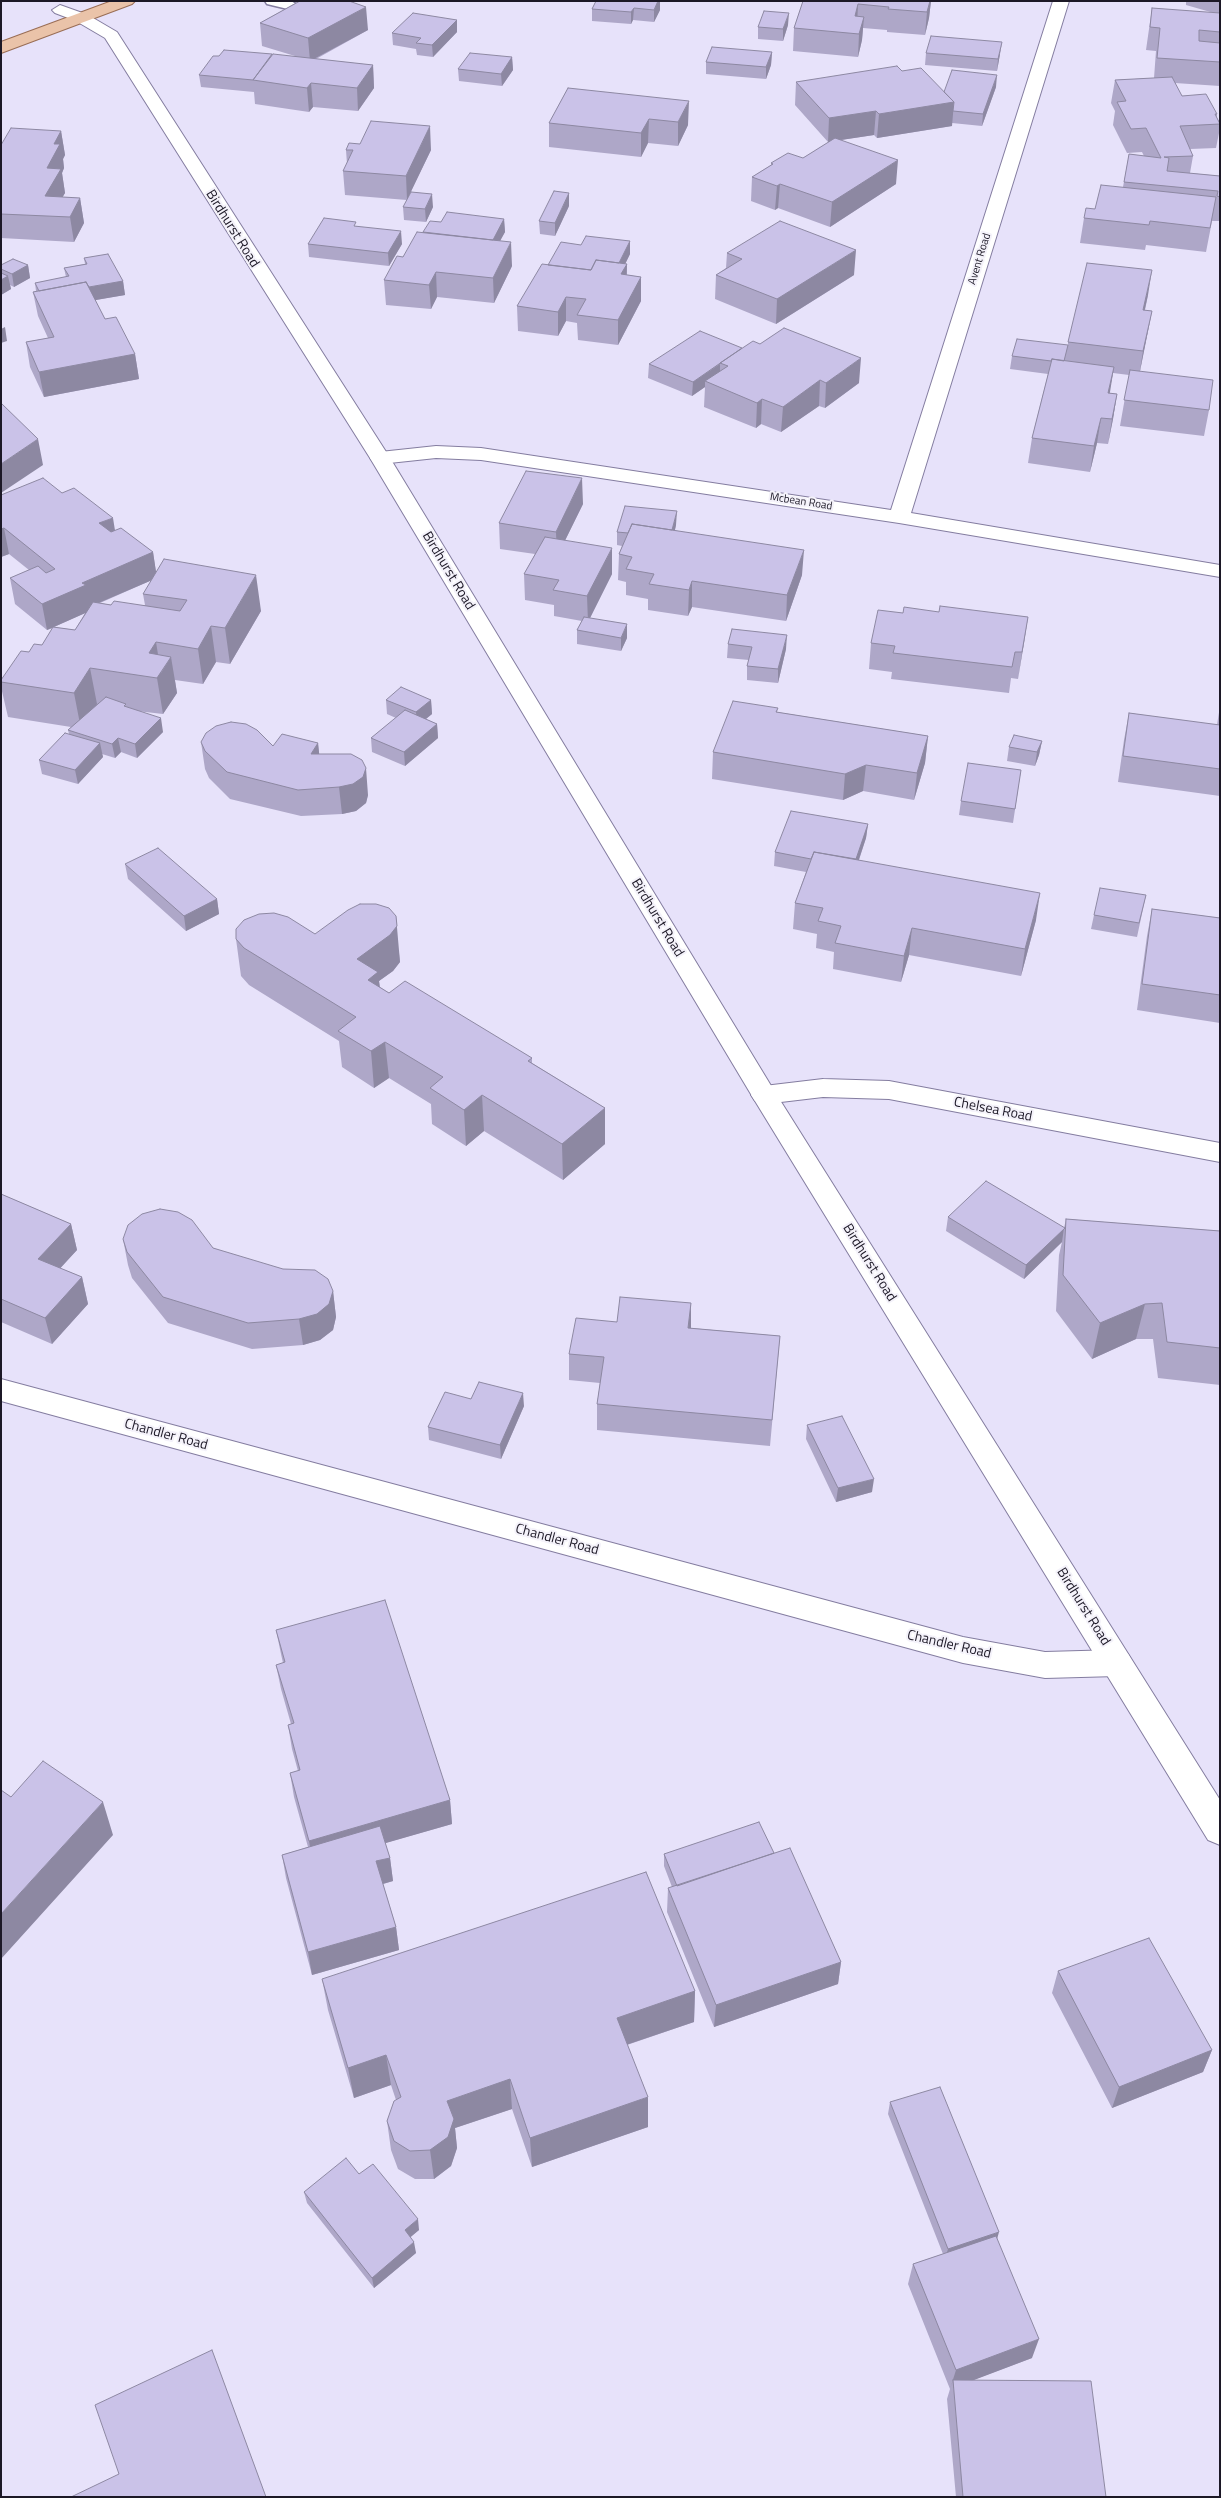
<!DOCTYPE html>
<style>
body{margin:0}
#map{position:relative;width:1221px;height:2498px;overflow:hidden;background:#e7e2fa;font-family:"Titillium Web",sans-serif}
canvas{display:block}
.frame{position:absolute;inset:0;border:2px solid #1c1826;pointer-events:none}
</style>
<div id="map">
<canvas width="1221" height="2498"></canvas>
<div class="frame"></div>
</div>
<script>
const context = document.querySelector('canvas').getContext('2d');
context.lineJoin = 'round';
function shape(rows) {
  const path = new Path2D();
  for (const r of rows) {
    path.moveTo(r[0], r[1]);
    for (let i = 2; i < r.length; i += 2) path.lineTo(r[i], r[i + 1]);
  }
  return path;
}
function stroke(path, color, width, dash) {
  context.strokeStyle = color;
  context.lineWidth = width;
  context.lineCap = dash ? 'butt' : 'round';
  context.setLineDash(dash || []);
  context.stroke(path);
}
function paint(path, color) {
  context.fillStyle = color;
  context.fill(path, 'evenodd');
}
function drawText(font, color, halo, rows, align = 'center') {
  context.font = font + ' "Titillium Web",sans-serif';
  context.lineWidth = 4;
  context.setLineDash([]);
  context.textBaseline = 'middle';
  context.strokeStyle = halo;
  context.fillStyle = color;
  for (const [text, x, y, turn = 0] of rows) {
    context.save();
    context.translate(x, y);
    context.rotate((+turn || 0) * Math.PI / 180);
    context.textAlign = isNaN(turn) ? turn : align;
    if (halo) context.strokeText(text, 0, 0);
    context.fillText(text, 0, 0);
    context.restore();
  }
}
const lane = shape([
 [265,1,291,1,299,6,292,10,267,4,265,1]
]);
const street = shape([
 [1053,1,1069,1,911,513,1220,565,1220,577,899,523,481,460,436,458,380,464,373,462,370,458,373,454,380,452,436,446,481,448,891,510,1053,1],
 [823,1079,889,1081,1220,1143,1220,1162,889,1099,823,1097,764,1104,755,1101,751,1095,755,1089,764,1086,823,1079],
 [1,1379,963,1637,1045,1652,1117,1650,1128,1654,1133,1663,1128,1672,1117,1676,1045,1678,963,1663,1,1401,1,1379]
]);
const secondary = shape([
 [60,5,88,15,117,32,390,458,773,1089,1220,1800,1220,1845,1208,1840,755,1101,370,458,105,38,76,21,55,13,52,10,60,5]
]);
const primary = shape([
 [112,1,135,1,132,4,1,53,1,42,112,1]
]);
stroke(lane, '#847da0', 3);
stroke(street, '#847da0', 2);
stroke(secondary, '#847da0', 2);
stroke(primary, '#996d55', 2);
paint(lane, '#fff');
paint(street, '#fff');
paint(secondary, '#fff');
paint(primary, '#eac3a9');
paint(shape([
 [299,1,349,1,368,30,316,59,373,65,374,88,358,111,313,107,309,112,255,104,254,92,201,87,199,75,272,54,272,56,295,56,262,46,260,23],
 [596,1,660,1,660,10,654,22,633,20,631,24,592,21,592,9],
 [803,1,931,1,929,18,925,35,887,32,887,30,863,28,862,40,858,57,793,51,794,28],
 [1186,1,1220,1,1220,37,1219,43,1220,43,1220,86,1175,83,1182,96,1217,114,1217,118,1220,123,1220,128,1216,148,1190,149,1193,156,1190,173,1220,176,1220,221,1212,221,1213,216,1206,252,1146,245,1145,250,1080,243,1084,218,1123,187,1129,154,1144,156,1142,152,1127,153,1113,125,1115,111,1111,103,1115,80,1154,78,1156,51,1146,50,1152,8,1214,13,1186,5],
 [788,25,783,41,758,39,758,27],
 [457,32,433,57,417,55,416,49,393,45,392,33],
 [772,52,771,65,766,79,706,74,706,62],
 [926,53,1000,54,997,71,925,65],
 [512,57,513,70,502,86,459,81,458,69],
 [902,71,944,92,996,87,982,126,952,123,952,126,877,138,874,135,840,140,896,184,830,227,778,208,775,210,751,201,752,177,771,165,771,163,803,158,829,142,828,142,795,105,796,82],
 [568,88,688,125,678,146,648,143,641,157,549,147,549,123],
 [61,131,65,155,63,159,64,168,62,173,65,193,62,197,80,198,84,223,74,242,1,238,1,145],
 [346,150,431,150,407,199,433,207,426,222,404,220,403,207,407,200,345,195,343,171,347,164],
 [569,206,555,236,540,234,539,221],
 [504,219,505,232,500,240,512,266,494,303,437,297,431,309,386,305,384,280,423,232,441,222],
 [357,226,402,244,389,266,309,257,308,244],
 [630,241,630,254,625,264,627,264,627,275,641,277,641,301,618,345,578,340,577,323,566,321,558,336,518,331,517,306,548,265,581,245],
 [727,253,854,275,776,324,715,299,716,275,726,268],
 [84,258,123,281,125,295,95,300,105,319,135,354,139,379,44,397,30,367,26,342,48,338,38,316,33,292,36,291,35,283,66,277,64,268,85,264],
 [1,265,28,265,30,278,14,287,10,285,11,289,1,295],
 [1148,295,1145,310,1152,311,1140,371,1209,410,1204,436,1120,426,1129,375,1113,373,1109,393,1117,394,1113,419,1108,444,1097,443,1090,472,1028,463,1032,438,1048,374,1010,369,1012,356,1068,345,1068,342],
 [742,348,859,383,825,408,819,406,781,432,761,424,756,428,704,407,705,387,692,396,648,378,649,364],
 [62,493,115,530,153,552,156,573,261,611,230,664,216,662,203,684,175,680,177,693,163,714,137,711,163,732,137,758,121,752,115,758,102,754,103,757,78,784,42,774,39,760,69,734,68,730,71,727,8,717,1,687,1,680,29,652,42,645,53,628,47,630,15,604,10,578,29,570,9,554,1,557,1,495],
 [152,580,143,594,145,605,111,605,100,603],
 [85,613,75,630,54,627],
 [583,504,565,540,612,574,590,618,627,638,621,651,577,644,577,630,582,621,554,616,554,605,525,600,524,574,535,554,500,549,499,523],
 [676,525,675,530,802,575,786,621,692,607,688,616,648,610,648,599,626,595,626,582,618,580,619,554,622,546,617,545,617,532],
 [939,612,1028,617,1018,679,1011,678,1009,693,891,679,892,672,869,669,871,643,903,613],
 [728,644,786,649,778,683,747,680,747,666,749,660,727,658],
 [386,700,431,700,432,714,426,719,437,724,438,738,405,766,372,752,371,738,396,718,387,714],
 [1220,706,1220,796,1118,782,1124,740,1129,713,1217,725],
 [778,708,777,712,928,736,925,763,914,800,863,791,843,800,712,779,713,752],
 [1042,741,1039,755,1035,766,1007,761,1009,747],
 [201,742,273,746,318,743,319,754,368,795,366,803,356,811,342,814,301,816,230,799,209,778,205,769],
 [1021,770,1013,823,959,815,961,801],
 [868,824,866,838,859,860,1036,920,1021,976,909,955,901,982,833,969,834,952,816,948,817,934,793,929,795,903,806,872,774,866,775,852],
 [125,864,217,899,219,914,186,931,128,879],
 [1146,895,1137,937,1091,929,1094,915],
 [1152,909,1220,918,1220,1023,1137,1010,1147,936],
 [315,934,399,953,400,962,393,971,379,981,380,987,389,993,532,1058,532,1063,605,1108,605,1144,563,1180,484,1131,466,1146,432,1124,431,1104,389,1078,374,1088,342,1067,339,1041,249,985,241,976,236,939],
 [1,1194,71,1224,77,1250,60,1268,82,1277,88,1304,52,1344,1,1322],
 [948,1217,1064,1228,1066,1219,1220,1231,1220,1385,1158,1378,1153,1339,1136,1339,1092,1359,1056,1311,1059,1255,1062,1242,1024,1279,946,1231],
 [123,1239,213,1248,333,1291,336,1317,333,1330,320,1340,303,1345,252,1349,168,1323,132,1278,128,1265],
 [691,1303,691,1328,780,1336,770,1446,597,1430,597,1404,600,1383,569,1380,569,1354,617,1322],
 [471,1399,524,1406,501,1459,429,1440,428,1427],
 [807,1425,872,1492,836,1502,806,1439],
 [276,1630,450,1800,452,1824,385,1843,390,1858,393,1881,383,1884,396,1927,399,1950,312,1975,286,1878,282,1855,308,1847,294,1797,290,1773,298,1771,292,1749,288,1725,291,1724,281,1689,276,1665,283,1663,281,1654],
 [774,1853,841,1962,838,1984,714,2027,667,1912,668,1888,672,1887,664,1866,664,1854],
 [1058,1971,1212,2050,1203,2072,1112,2108,1052,1993],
 [322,1979,695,1991,694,2022,627,2045,648,2127,532,2167,512,2109,455,2128,457,2148,451,2166,434,2179,415,2179,398,2169,391,2150,387,2121,396,2100,391,2085,354,2098,328,2010],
 [890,2102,997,2240,1032,2358,973,2380,1106,2497,956,2497,947,2399,950,2389,908,2284,913,2264,943,2254,888,2114],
 [359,2174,419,2230,410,2237,416,2253,374,2288,307,2203,304,2192]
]), '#aea7c8');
paint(shape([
 [658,1,660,1,660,10,654,22,654,10],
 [930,1,931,1,929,18,925,35,927,12],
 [858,4,857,27,855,16],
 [366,7,368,30,310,61,308,38],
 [634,8,633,20,631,24,631,12],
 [789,13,788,25,783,41,783,29],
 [864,17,862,40,858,57,859,34],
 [457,20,457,32,433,57,432,45],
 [1002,42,1000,54,997,71,998,59],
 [772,52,771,65,766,79,766,67],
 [512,57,513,70,502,86,501,74],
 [373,65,374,88,358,111,357,88],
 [997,75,996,87,982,126,983,114],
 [311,83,313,107,309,112,307,88],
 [689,101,688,125,678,146,678,122],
 [954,102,952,126,877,138,879,114],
 [876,111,874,135,828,142,829,118],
 [649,119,648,143,641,157,641,133],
 [430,126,431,150,407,200,406,176],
 [61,131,65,155,63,159,64,168,62,173,65,193,52,216,45,196,47,168,54,144],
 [898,160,896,184,830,227,832,202],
 [780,184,778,208,775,210,777,186],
 [569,193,569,206,555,236,555,223],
 [432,194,433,207,426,222,425,209],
 [80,198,84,223,74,242,70,217],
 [504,219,505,232,492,256,491,243],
 [401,231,402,244,389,266,388,253],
 [630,241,630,254,614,287,614,273],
 [511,242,512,266,494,303,493,278],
 [856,250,854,275,776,324,777,299],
 [627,264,626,289,621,274],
 [28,265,30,278,14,287,12,274],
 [1152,270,1148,295,1139,335,1143,310],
 [436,272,437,297,431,309,429,285],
 [8,276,11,289,1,295,1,280],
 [641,277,641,301,618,345,618,320],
 [123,281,125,295,44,309,41,296],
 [566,297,566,321,558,336,558,312],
 [1152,311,1139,376,1143,351],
 [5,327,7,341,1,343,1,329],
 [135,354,139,379,44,397,39,372],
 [861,358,859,383,825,408,826,383],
 [720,364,720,377,705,381,705,387,692,396,693,382],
 [1114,367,1110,392,1104,418,1108,393],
 [820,380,819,406,781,432,783,407],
 [1117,394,1113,419,1108,444,1112,419],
 [762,399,761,424,756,428,757,403],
 [1101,418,1097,443,1090,472,1094,446],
 [38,439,43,465,1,493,1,464],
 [582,478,583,504,557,557,556,532],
 [677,511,676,525,670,550,670,537],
 [113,518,117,543,99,523],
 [4,528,9,554,1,557,1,529],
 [612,548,612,574,588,622,587,596],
 [804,550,802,575,786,621,787,595],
 [153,552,157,578,89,607,90,611,47,630,42,604,82,583],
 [256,575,261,611,230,664,225,628],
 [692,581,692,607,688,616,689,590],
 [1028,617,1024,643,1018,679,1022,652],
 [627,624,627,638,621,651,621,638],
 [211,626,216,662,203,684,198,649],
 [787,635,786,649,778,683,778,669],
 [156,642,161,673,171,657,177,693,163,714,157,678,149,653],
 [90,668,97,704,81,729,74,693],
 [431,700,432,714,417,726,416,712],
 [161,718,163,732,137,758,135,744],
 [437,724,438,738,405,766,404,752],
 [928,736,925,763,914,800,917,773],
 [118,738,121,752,115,758,112,744],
 [1042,741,1039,755,1035,766,1037,752],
 [100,743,103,757,78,784,75,770],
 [318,743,321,770,311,754],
 [866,765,863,791,843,800,845,774],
 [366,768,368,795,366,803,356,811,342,814,339,787],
 [868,824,866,838,852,880,853,866],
 [1040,893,1036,920,1021,976,1025,949],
 [217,899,219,914,186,931,184,916],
 [396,916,400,962,393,971,379,981,382,1008,357,959],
 [912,928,909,955,901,982,904,956],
 [385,1042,389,1078,374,1088,371,1051],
 [482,1095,484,1131,466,1146,464,1110],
 [605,1108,605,1144,563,1180,562,1144],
 [71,1224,77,1250,45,1285,38,1259],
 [1064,1228,1062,1242,1024,1279,1026,1265],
 [82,1277,88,1304,52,1344,45,1318],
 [333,1291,336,1317,333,1330,320,1340,303,1345,299,1319],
 [691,1303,691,1329,688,1328],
 [1145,1304,1136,1339,1092,1359,1100,1323],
 [523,1393,524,1406,501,1459,500,1445],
 [874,1479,872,1492,836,1502,838,1488],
 [450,1800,452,1824,313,1864,309,1841],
 [103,1802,113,1835,1,1959,1,1914],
 [390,1858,393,1881,379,1885,376,1861],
 [396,1927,399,1950,312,1975,308,1952],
 [841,1962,838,1984,714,2027,716,2005],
 [695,1991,694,2022,617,2048,617,2018],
 [1212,2050,1203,2072,1112,2108,1119,2087],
 [386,2055,391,2085,354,2098,348,2068],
 [510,2079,512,2109,455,2128,457,2148,451,2166,434,2179,430,2150,447,2101],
 [648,2097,648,2127,532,2167,530,2138],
 [418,2219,419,2230,406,2241,405,2230],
 [999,2232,996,2243,945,2259,948,2249],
 [414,2242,416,2253,374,2288,372,2278],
 [1039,2339,1032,2358,953,2388,953,2380,950,2389,956,2370]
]), '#8d88a2');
const building = shape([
 [300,1,349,1,366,7,308,38,260,23,300,1],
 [596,1,658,1,654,10,634,8,631,12,592,9,596,1],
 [803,1,930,1,927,12,888,9,889,7,858,4,855,16,864,17,859,34,794,28,803,1],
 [1152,8,1220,13,1220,32,1199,30,1199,41,1220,43,1220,62,1157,58,1160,28,1150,27,1152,8],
 [764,11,789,13,783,29,758,27,764,11],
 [413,13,457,20,432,45,416,43,421,38,392,33,413,13],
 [931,36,1002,42,998,59,926,53,931,36],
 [712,47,772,52,766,67,706,62,712,47],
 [224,50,272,54,253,80,199,75,213,56,219,56,224,50],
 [470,53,512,57,501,74,458,69,470,53],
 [273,54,373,65,357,88,311,83,307,88,253,80,273,54],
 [897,66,902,71,921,68,954,102,879,114,876,111,829,118,796,82,897,66],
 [952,70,997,75,983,114,953,111,954,102,944,92,952,70],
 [1172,77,1182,96,1206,94,1217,114,1215,114,1220,124,1180,126,1193,156,1164,157,1169,158,1167,171,1220,176,1220,197,1217,196,1218,191,1124,182,1129,154,1161,158,1146,128,1131,129,1117,102,1126,101,1115,80,1172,77],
 [568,88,689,101,678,122,649,119,641,133,549,123,568,88],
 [371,121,430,126,406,176,343,171,353,150,346,150,349,143,360,144,371,121],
 [11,128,61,131,54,144,60,144,47,168,61,169,45,196,80,198,70,217,1,214,1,145,11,128],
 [835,138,898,160,832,202,780,184,777,186,752,177,773,164,771,163,788,153,803,158,835,138],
 [1101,185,1216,197,1210,228,1150,221,1149,225,1084,218,1086,208,1095,209,1101,185],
 [554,191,569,193,555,223,539,221,554,191],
 [411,192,432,194,425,209,403,207,411,192],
 [447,212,504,219,493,240,423,232,430,221,441,222,447,212],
 [324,218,356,222,354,226,401,231,388,253,308,244,324,218],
 [780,221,856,250,777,299,716,275,742,259,727,253,780,221],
 [417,232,511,242,493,278,436,272,429,285,384,280,397,256,403,257,417,232],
 [586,236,630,241,619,263,596,260,591,270,548,265,561,242,581,245,586,236],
 [108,254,123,281,89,287,86,282,39,291,35,283,69,276,64,268,87,264,84,258,108,254],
 [13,259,28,265,12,274,1,269,1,265,13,259],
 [596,260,627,264,621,274,641,277,618,320,577,315,586,299,566,297,558,312,517,306,542,264,591,270,596,260],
 [1087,263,1152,270,1143,310,1152,311,1143,351,1068,342,1087,263],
 [1,273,8,276,1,280,1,273],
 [86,282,105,319,116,317,135,354,39,372,26,342,54,337,33,292,86,282],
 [784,328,861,358,826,383,820,380,783,407,762,399,757,403,705,381,728,366,720,363,753,341,760,344,784,328],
 [700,331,742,348,693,382,649,364,700,331],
 [1017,339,1068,345,1064,361,1052,359,1051,361,1012,356,1017,339],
 [1052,359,1114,367,1108,393,1117,394,1112,419,1101,418,1094,446,1032,438,1052,359],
 [1130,370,1213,380,1209,410,1124,400,1130,370],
 [1,403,38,439,1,464,1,403],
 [526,471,582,478,556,532,499,523,526,471],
 [43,478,62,493,74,488,113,518,99,523,111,532,121,528,153,552,82,583,86,585,42,604,10,578,38,566,46,573,55,569,4,528,1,529,1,495,43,478],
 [625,506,677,511,672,530,632,524,628,533,617,532,625,506],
 [632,524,804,550,787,595,692,581,689,590,649,584,654,574,626,569,632,557,619,554,632,524],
 [545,537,612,548,587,596,553,590,559,580,524,574,545,537],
 [164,559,256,575,225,628,211,626,198,649,156,642,149,653,171,657,157,678,90,668,74,693,1,682,1,680,21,651,29,652,34,644,42,645,53,627,75,630,93,602,111,605,114,601,180,611,187,600,143,594,164,559],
 [940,606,1028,617,1022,652,1015,652,1012,667,893,653,895,646,871,643,878,610,903,613,904,607,939,612,940,606],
 [584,617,627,624,621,638,577,630,584,617],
 [732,629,787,635,778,669,747,666,752,647,728,644,732,629],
 [401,687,431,700,416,712,386,700,401,687],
 [106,697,126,704,124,706,161,718,135,744,118,738,112,744,68,730,106,697],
 [733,701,778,708,776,712,928,736,917,773,866,765,845,774,713,752,733,701],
 [405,710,437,724,404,752,371,738,405,710],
 [1129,713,1220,725,1220,769,1123,756,1129,713],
 [231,722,246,724,257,730,273,746,282,734,318,743,311,754,351,754,362,760,366,768,363,777,353,784,339,787,298,790,227,772,205,751,201,742,206,733,216,726,231,722],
 [65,733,100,743,75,770,39,760,65,733],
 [1014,735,1042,741,1037,752,1009,747,1014,735],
 [968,763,1021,770,1015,809,961,801,968,763],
 [791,811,868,824,856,859,814,852,811,859,775,852,791,811],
 [158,848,217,899,184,916,125,864,158,848],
 [814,852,1040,893,1025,949,912,928,904,956,835,943,841,926,818,921,823,908,795,903,814,852],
 [1100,888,1146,895,1139,923,1094,915,1100,888],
 [360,904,376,904,389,908,396,916,397,926,390,935,357,959,378,972,368,980,389,993,405,981,532,1058,528,1061,605,1108,562,1144,482,1095,464,1110,430,1088,443,1077,385,1042,371,1051,338,1031,356,1017,244,948,236,939,236,929,244,920,259,914,274,913,288,917,315,934,348,910,360,904],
 [1152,909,1220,918,1220,995,1142,984,1152,909],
 [986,1181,1065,1228,1026,1265,948,1217,986,1181],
 [1,1194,71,1224,38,1259,82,1277,45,1318,1,1299,1,1194],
 [160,1209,178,1212,192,1220,213,1248,283,1269,315,1270,328,1279,333,1291,329,1304,317,1314,299,1319,248,1323,163,1297,127,1252,123,1239,128,1225,142,1214,160,1209],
 [1066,1219,1220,1231,1220,1348,1167,1342,1162,1303,1145,1304,1100,1323,1063,1275,1066,1219],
 [620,1297,691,1303,688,1328,780,1336,772,1420,597,1404,604,1357,569,1354,576,1318,617,1322,620,1297],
 [479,1382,523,1393,500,1445,428,1427,445,1392,471,1399,479,1382],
 [842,1416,874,1479,838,1488,807,1425,842,1416],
 [385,1600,450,1800,309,1841,290,1773,300,1770,288,1725,294,1723,276,1665,285,1662,276,1630,385,1600],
 [43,1761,103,1802,1,1914,1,1790,11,1797,43,1761],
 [759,1822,774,1853,677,1886,664,1854,759,1822],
 [380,1826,390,1858,376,1861,396,1927,308,1952,282,1855,380,1826],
 [790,1848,841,1962,716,2005,668,1888,790,1848],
 [646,1872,695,1991,617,2018,648,2097,530,2138,510,2079,447,2101,454,2119,448,2137,430,2150,410,2151,394,2141,387,2121,394,2101,401,2097,386,2055,348,2068,322,1979,646,1872],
 [1149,1938,1212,2050,1119,2087,1058,1971,1149,1938],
 [940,2087,999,2232,948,2249,890,2102,940,2087],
 [346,2158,359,2174,373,2164,418,2219,405,2230,414,2242,372,2278,304,2192,346,2158],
 [996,2236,1039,2339,956,2370,913,2264,996,2236],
 [212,2350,266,2497,71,2497,119,2474,95,2405,212,2350],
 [953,2380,1091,2381,1106,2497,963,2497,953,2380]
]);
paint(building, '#cac2e8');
stroke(building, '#8d88a2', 1);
drawText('11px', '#1c1826', '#f4f2fa', [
 ["Avent Road",980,259,-73],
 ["Mcbean Road",801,502,9]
]);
drawText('14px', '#1c1826', '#f4f2fa', [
 ["Birdhurst Road",232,229,58],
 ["Birdhurst Road",448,571,59],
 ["Birdhurst Road",657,918,59],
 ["Chelsea Road",993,1110,11],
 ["Birdhurst Road",869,1263,58],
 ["Chandler Road",166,1435,15],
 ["Chandler Road",557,1540,15],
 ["Birdhurst Road",1083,1607,58],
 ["Chandler Road",949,1645,13]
]);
</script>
